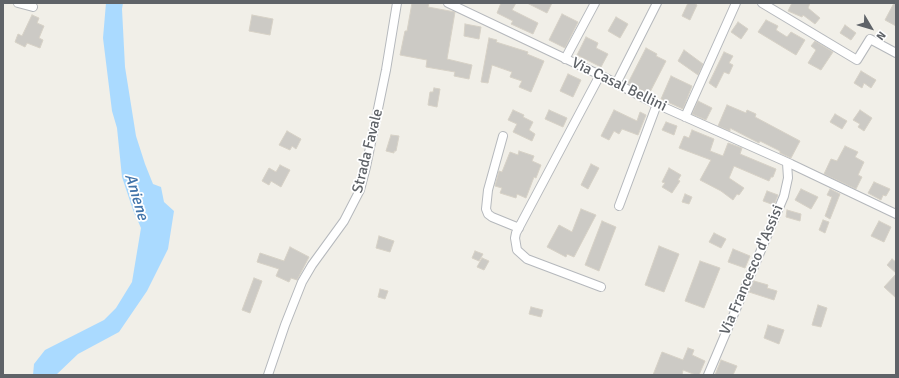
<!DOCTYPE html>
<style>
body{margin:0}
#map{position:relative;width:899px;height:378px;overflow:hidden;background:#f1efe8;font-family:Signika,sans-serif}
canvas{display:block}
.frame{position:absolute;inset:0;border:4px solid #5f6368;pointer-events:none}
.north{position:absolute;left:851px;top:8px;width:40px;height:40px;-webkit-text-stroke:3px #fff;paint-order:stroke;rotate:128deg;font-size:11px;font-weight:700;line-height:16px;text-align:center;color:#5f6368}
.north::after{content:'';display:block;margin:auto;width:14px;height:18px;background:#5f6368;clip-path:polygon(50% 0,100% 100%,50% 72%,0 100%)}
</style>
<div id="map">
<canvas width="899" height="378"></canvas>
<div class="frame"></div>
<div class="north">N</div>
</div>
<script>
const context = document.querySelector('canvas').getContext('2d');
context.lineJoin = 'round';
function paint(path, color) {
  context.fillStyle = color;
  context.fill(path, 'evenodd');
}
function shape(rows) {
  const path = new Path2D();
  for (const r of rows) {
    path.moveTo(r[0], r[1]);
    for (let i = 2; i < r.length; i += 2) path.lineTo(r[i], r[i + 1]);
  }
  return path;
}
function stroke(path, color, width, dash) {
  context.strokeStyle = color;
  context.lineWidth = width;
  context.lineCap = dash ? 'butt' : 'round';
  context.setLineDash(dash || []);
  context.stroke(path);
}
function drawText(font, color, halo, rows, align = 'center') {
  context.font = font + ' Signika,sans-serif';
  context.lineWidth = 3.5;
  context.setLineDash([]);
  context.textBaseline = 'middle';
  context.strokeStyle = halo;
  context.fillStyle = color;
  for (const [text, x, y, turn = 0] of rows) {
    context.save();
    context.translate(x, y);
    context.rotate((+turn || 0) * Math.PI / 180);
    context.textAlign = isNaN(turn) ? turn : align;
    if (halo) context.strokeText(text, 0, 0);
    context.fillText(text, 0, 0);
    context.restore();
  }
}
paint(shape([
 [106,3,123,3,122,9,125,67,136,136,145,164,153,184,161,187,164,202,174,211,168,249,147,291,119,332,78,354,56,375,33,375,34,364,45,350,104,320,116,308,132,282,141,228,133,210,122,177,117,128,112,111,103,38]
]), '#aadaff');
const building = shape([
 [412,3,429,3,428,7,455,12,447,59,472,65,469,79,454,76,455,72,426,67,427,60,400,55,405,31,407,31,412,3],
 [501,3,516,3,512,10,538,23,533,34,511,24,513,21,497,13,501,3],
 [527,3,552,3,547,13,527,3],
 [688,3,694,3,697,5,690,20,682,16,688,3],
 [792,3,810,3,808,8,820,18,815,24,803,15,802,17,788,11,792,3],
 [894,3,896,3,896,26,885,20,894,3],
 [562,14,578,22,565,48,549,40,562,14],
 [32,15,39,18,37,23,44,26,39,38,43,40,40,48,27,43,25,47,15,42,18,34,22,36,32,15],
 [252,15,273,19,270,35,249,31,252,15],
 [616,17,628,24,620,38,608,31,616,17],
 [766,20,778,26,776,30,787,37,791,32,805,40,796,55,758,32,766,20],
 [738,22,748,29,741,39,731,32,738,22],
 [465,24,481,27,479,39,464,36,465,24],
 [845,25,856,33,851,40,840,33,845,25],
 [586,37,598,43,596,48,608,54,601,67,577,55,586,37],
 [489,38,497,40,496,42,528,52,527,54,544,61,531,92,519,87,522,81,510,77,512,72,492,65,488,83,481,82,489,38],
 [815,41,833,52,821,70,808,63,816,50,811,46,815,41],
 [646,48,657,54,656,56,666,61,649,94,628,83,646,48],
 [684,50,703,64,698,75,678,61,684,50],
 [724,52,733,56,729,63,733,65,729,74,724,72,716,88,709,83,724,52],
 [861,71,876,80,871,88,864,83,862,88,854,83,861,71],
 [568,74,581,80,573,97,560,91,568,74],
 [671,76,692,86,683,109,661,99,671,76],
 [434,88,440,89,437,107,428,105,430,92,433,92,434,88],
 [698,101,712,108,706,120,692,114,698,101],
 [727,105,746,113,747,110,756,114,755,117,800,141,791,158,780,153,780,151,760,141,759,143,730,128,730,131,718,126,727,105],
 [513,110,524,115,523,117,533,122,529,130,535,134,532,141,513,132,517,124,508,120,513,110],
 [549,110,567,118,563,127,545,119,549,110],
 [614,110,637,121,640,112,646,115,638,135,622,129,619,134,614,131,609,140,601,136,614,110],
 [860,110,872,118,864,131,858,127,860,124,853,120,860,110],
 [835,114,847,121,842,129,830,122,835,114],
 [666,122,677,126,674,135,662,130,666,122],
 [692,130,714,139,710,151,723,156,728,143,742,148,740,154,776,169,773,177,771,177,769,181,734,166,729,178,744,188,739,195,737,194,733,200,721,191,700,180,711,160,679,148,684,136,689,138,692,130],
 [287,131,301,139,296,149,292,146,290,150,279,145,287,131],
 [391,135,399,136,396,151,394,151,394,153,386,151,391,135],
 [845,146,858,152,855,157,864,162,858,175,862,177,856,189,824,174,831,159,837,161,845,146],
 [519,151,534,156,532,161,541,165,536,178,534,177,526,198,517,194,516,198,500,193,502,188,495,186,499,171,502,172,510,152,518,155,519,151],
 [591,164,599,168,588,189,581,185,591,164],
 [280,165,290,170,281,187,271,181,269,185,262,181,269,168,276,172,280,165],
 [669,168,681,175,678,180,680,181,672,193,662,187,665,183,662,182,669,168],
 [874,182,890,189,886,196,883,195,881,200,868,193,874,182],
 [801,189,818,197,811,209,795,200,801,189],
 [830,189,840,194,830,219,825,216,832,197,827,195,830,189],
 [767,191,778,195,774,205,763,201,767,191],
 [685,194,692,197,689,204,682,202,685,194],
 [581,209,596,215,574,257,567,254,566,257,547,247,559,225,572,232,581,209],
 [787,210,801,214,800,221,786,217,787,210],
 [823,220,829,222,825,233,819,230,823,220],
 [602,221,616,227,599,271,585,265,602,221],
 [879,221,891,227,884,242,871,236,879,221],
 [714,233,726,239,721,248,709,242,714,233],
 [379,236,394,241,390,252,376,248,379,236],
 [659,246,679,254,664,292,645,285,659,246],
 [290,247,309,257,297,280,291,278,289,282,276,276,279,269,257,262,260,253,284,261,290,247],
 [733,249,750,256,745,268,728,262,733,249],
 [475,251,483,254,479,261,472,258,475,251],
 [482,258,489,261,484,270,477,267,482,258],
 [892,259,896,262,896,273,887,265,892,259],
 [700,261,720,268,704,308,685,301,700,261],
 [896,274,896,298,884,287,896,274],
 [254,278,262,281,250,313,242,310,254,278],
 [754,281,768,285,767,288,777,291,774,300,749,292,754,281],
 [380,289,388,291,385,299,378,297,380,289],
 [818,305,827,308,821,327,812,325,818,305],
 [531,307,543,310,541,317,529,314,531,307],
 [768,325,784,330,779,344,764,338,768,325],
 [688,348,694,350,692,355,705,361,699,375,696,375,683,370,682,375,653,375,662,352,683,360,688,348],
 [721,360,737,366,733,375,715,375,721,360]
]);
paint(building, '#cccac5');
stroke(building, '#d6d1c6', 1);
const minor = shape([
 [18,3,33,7],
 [448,3,600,75,652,102,791,164,896,214],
 [762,3,857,60,870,39,896,53],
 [565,59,595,3],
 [600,75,516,233,515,238,517,250,527,259,601,287],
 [616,84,657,3],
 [685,117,736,3],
 [503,136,488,190,486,209,488,214,492,217,519,228],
 [619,206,657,104],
 [268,375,285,325,302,282,312,265,344,221,360,190,366,167,386,70,397,3],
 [708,375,784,196,788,178,787,163]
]);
stroke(minor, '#b5b8bc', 10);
stroke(minor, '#fff', 8);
drawText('15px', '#5f6368', '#fff', [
 ["Via Casal Bellini",619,85,26],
 ["Strada Favale",368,151,-76],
 ["Via Francesco d'Assisi",752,270,-67]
]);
drawText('italic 16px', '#4174aa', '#fff', [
 ["Aniene",136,197,73]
]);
</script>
